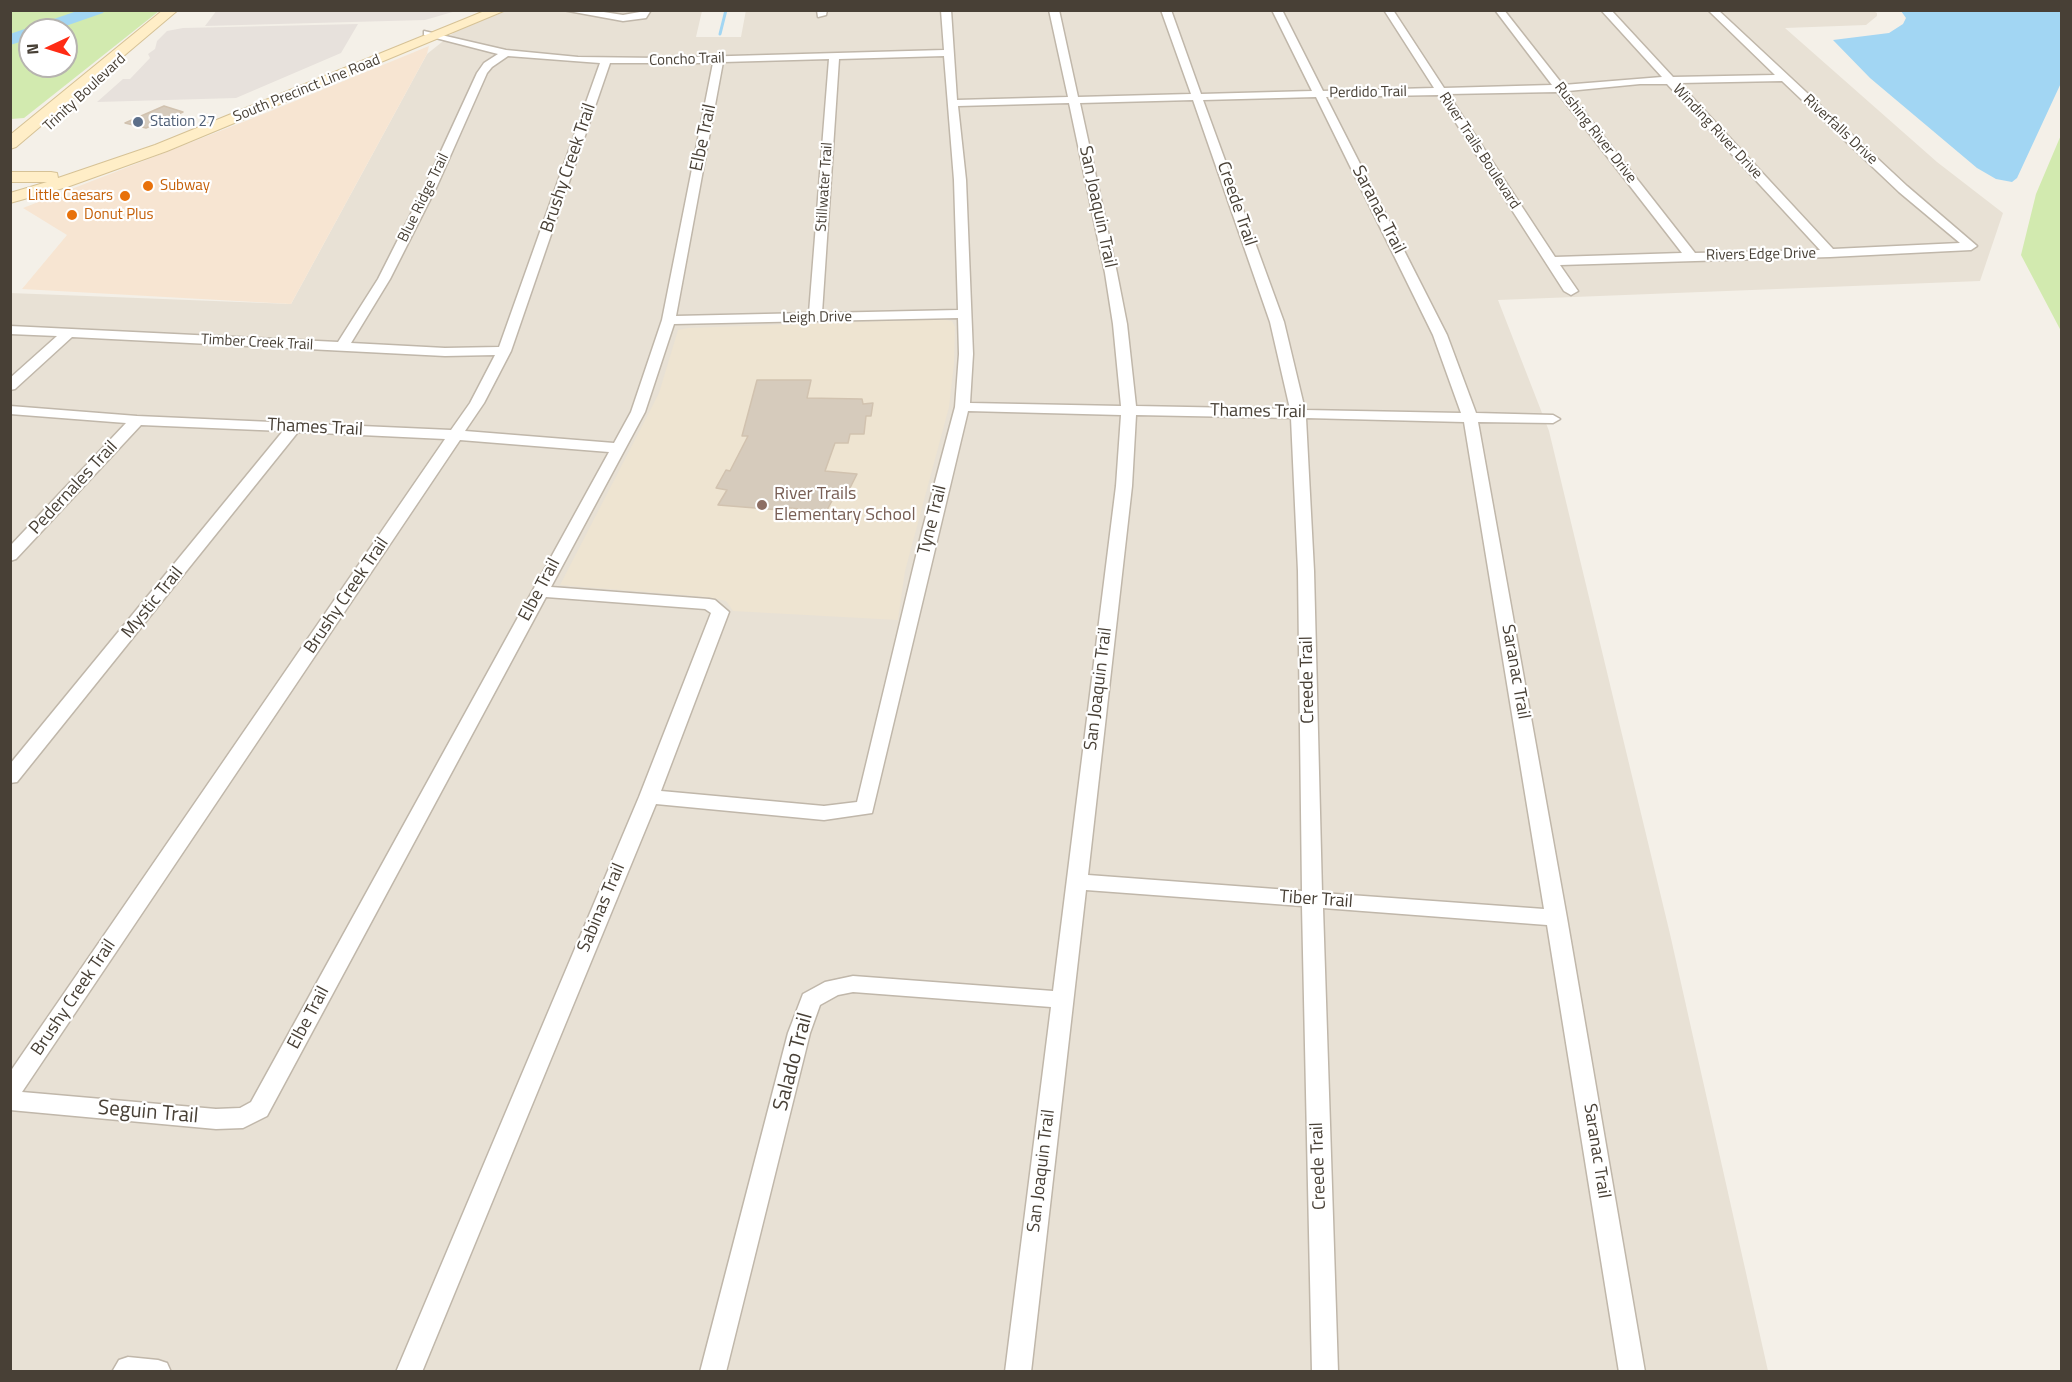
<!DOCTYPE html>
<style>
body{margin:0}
#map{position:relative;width:2072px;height:1382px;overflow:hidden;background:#f4f0e8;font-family:"Titillium Web",sans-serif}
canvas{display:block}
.frame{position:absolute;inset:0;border:12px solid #484036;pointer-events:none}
.north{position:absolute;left:18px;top:18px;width:60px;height:60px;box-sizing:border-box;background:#fff;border:2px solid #b6b3af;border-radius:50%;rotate:266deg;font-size:16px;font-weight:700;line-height:24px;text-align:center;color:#484036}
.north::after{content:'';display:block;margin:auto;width:21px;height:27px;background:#ff2b14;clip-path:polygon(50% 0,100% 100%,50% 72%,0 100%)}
</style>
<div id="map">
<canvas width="2072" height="1382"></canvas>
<div class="frame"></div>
<div class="north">N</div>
</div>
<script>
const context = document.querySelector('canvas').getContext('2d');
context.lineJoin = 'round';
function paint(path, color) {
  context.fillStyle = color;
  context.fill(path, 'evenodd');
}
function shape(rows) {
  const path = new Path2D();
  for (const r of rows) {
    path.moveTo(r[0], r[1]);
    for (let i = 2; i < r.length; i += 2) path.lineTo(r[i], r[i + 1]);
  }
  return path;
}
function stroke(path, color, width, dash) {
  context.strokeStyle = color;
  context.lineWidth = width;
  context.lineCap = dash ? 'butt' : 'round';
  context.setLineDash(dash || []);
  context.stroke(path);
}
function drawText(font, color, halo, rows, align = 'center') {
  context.font = font + ' "Titillium Web",sans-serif';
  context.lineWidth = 4.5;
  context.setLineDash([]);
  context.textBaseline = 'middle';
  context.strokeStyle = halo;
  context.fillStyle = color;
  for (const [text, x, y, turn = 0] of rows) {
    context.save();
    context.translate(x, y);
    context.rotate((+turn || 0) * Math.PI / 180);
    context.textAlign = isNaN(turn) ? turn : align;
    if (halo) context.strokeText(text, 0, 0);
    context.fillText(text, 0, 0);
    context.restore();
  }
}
paint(shape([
 [746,10,1873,11,1877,13,1877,16,1866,25,1785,28,1937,162,2003,213,1980,281,1498,300,1549,431,1670,934,1768,1371,11,1371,10,293,291,304,427,54,457,30,506,11,702,11,696,37,741,37]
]), '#e8e1d5');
paint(shape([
 [429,46,427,54,291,304,22,289,67,235,23,208,266,113]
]), '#f7e5d2');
paint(shape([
 [217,10,456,10,456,11,425,20,205,26],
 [358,24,341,53,236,98,97,102,123,79,130,79,150,58,148,54,155,49,157,41,167,31,183,28]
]), '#e7e1dc');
paint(shape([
 [940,319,952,321,955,327,954,363,949,407,905,571,898,620,733,611,726,601,708,597,560,585,659,393,678,330,688,328]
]), '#eee4d1');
paint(shape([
 [11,10,159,10,159,11,24,118,11,119],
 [30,30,66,30,66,66,30,66],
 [2061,135,2061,331,2021,255,2036,194]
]), '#d2eaaf');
paint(shape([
 [1901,11,2061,11,2061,83,2017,178,2012,182,1996,179,1977,168,1870,78,1833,40,1889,33,1903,24,1906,18]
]), '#a2d6f3');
stroke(shape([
 [720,34,726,10]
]), '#a2d6f3', 3);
paint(shape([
 [80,10,105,10,103,13,54,30,30,30,30,39,10,45,10,34,80,10]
]), '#a2d6f3');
const building = shape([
 [164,106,183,112,146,128,125,123,164,106],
 [757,380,811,380,807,398,862,399,863,404,873,403,871,416,866,416,864,434,850,434,848,443,835,443,825,471,857,474,845,498,834,497,826,512,782,507,780,510,718,505,727,490,716,488,726,470,730,471,748,436,742,436,757,380]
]);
paint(building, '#d6cbbc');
stroke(building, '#d1c2af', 1.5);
const minor = shape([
 [563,10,591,10,623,15,651,10,646,18,623,21,563,10],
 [817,10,827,10,826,15,818,17,817,10],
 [941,10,951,10,957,100,1068,97,1049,10,1059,10,1078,97,1191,94,1161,10,1171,10,1201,94,1312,91,1272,10,1282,10,1323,91,1434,88,1384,10,1393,10,1444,88,1552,85,1495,10,1504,10,1563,85,1662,77,1601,10,1611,10,1673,77,1775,75,1708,10,1718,10,1907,186,1977,246,1971,250,1830,257,1560,265,1578,291,1571,295,1564,291,1438,95,1326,97,1447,335,1476,413,1553,415,1560,419,1553,423,1478,422,1567,918,1645,1372,1619,1372,1547,925,1323,908,1338,1372,1312,1372,1302,906,1086,890,1031,1372,1005,1372,1051,1007,853,992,838,995,820,1005,810,1033,726,1372,700,1372,788,1033,803,994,825,982,853,976,1053,991,1116,486,1121,415,968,411,872,813,824,820,656,804,422,1372,396,1372,639,797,711,613,705,609,546,597,267,1116,243,1128,216,1129,10,1110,10,1072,445,439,298,432,17,782,10,783,10,764,283,431,141,425,16,559,10,561,10,546,126,423,10,414,10,406,137,416,451,430,470,403,495,355,445,356,72,337,15,389,10,390,10,378,57,336,10,334,10,326,338,342,378,279,425,186,477,73,484,63,498,54,424,35,424,31,506,50,578,57,660,58,944,50,941,10],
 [508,56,600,63,499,347,445,348,351,343,390,279,437,186,487,73,492,67,508,56],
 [944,56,954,180,958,310,822,313,839,59,944,56],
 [829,59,809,313,676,316,723,62,829,59],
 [610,63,713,63,662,320,631,412,614,443,465,431,484,403,511,351,610,63],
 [1782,81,1899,192,1960,243,1833,249,1679,83,1782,81],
 [1640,84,1667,84,1820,250,1695,253,1568,91,1640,84],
 [1557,92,1682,253,1555,257,1448,94,1557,92],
 [1316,97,1433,335,1461,413,1305,410,1284,322,1203,100,1316,97],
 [1193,100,1270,322,1290,409,1136,406,1127,324,1117,273,1080,103,1193,100],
 [1069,103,1105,273,1113,324,1121,406,970,403,973,354,966,180,958,106,1069,103],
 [958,318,959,354,955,407,922,531,857,802,824,806,661,791,729,612,715,600,709,599,551,587,645,412,674,324,958,318],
 [1136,415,1291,418,1298,571,1302,891,1088,875,1132,486,1136,415],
 [1306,418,1464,422,1544,909,1322,893,1314,571,1306,418],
 [460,440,609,452,251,1102,240,1108,216,1109,22,1092,460,440],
 [128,1357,158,1360,167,1363,171,1372,112,1372,119,1360,128,1357]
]);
const secondary = shape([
 [163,10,178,10,16,147,10,149,10,135,163,10],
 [487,10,506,10,167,151,67,187,10,203,10,193,47,182,10,182,10,172,51,172,57,173,58,178,155,145,487,10]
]);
stroke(minor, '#c0b7aa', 3);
stroke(secondary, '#d6c296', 2);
paint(minor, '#fff');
paint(secondary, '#ffeec7');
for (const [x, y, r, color] of [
 [138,122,6,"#5c6f8a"],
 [148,186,6,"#e8710a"],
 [125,196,6,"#e8710a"],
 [72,215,6,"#e8710a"],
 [762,505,6,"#8d6e63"]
]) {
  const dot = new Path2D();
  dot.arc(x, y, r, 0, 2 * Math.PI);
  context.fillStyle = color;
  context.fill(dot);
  stroke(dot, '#fff', 2);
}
drawText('15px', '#484036', '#fff', [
 ["Concho Trail",687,60,-2],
 ["South Precinct Line Road",307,89,-22],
 ["Trinity Boulevard",85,93,-43],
 ["Perdido Trail",1368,93,-1],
 ["Riverfalls Drive",1840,130,43],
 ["Winding River Drive",1717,132,47],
 ["Rushing River Drive",1595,133,52],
 ["River Trails Boulevard",1479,151,57],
 ["Stillwater Trail",825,187,-86],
 ["Blue Ridge Trail",424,198,-64],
 ["Rivers Edge Drive",1761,255,-1],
 ["Leigh Drive",817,318,-1],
 ["Timber Creek Trail",257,343,3]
]);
drawText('15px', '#4e5e75', '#fff', [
 ["Station 27",150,122]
], 'left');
drawText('15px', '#c56008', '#fff', [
 ["Subway",160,186],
 ["Little Caesars",113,196,"right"],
 ["Donut Plus",84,215]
], 'left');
drawText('18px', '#484036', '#fff', [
 ["Elbe Trail",704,138,-78],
 ["Brushy Creek Trail",569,168,-71],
 ["Creede Trail",1236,204,71],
 ["San Joaquin Trail",1097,207,78],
 ["Saranac Trail",1378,210,63],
 ["Thames Trail",1258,412,1],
 ["Thames Trail",315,428,3],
 ["Pedernales Trail",74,488,-47],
 ["Tyne Trail",933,520,-76],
 ["Elbe Trail",540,590,-62],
 ["Brushy Creek Trail",347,596,-56],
 ["Mystic Trail",153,603,-51],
 ["Saranac Trail",1515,672,80],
 ["Creede Trail",1308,680,-91],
 ["San Joaquin Trail",1099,689,-83],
 ["Tiber Trail",1316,900,4],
 ["Sabinas Trail",602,908,-67],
 ["Brushy Creek Trail",74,998,-56],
 ["Elbe Trail",309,1018,-62],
 ["Saranac Trail",1596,1151,81],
 ["Creede Trail",1319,1166,-92],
 ["San Joaquin Trail",1042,1171,-83]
]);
drawText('18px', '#785e54', '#fff', [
 ["River Trails",774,495],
 ["Elementary School",774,516]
], 'left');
drawText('21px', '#484036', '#fff', [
 ["Salado Trail",794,1062,-75],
 ["Seguin Trail",148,1113,5]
]);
</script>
